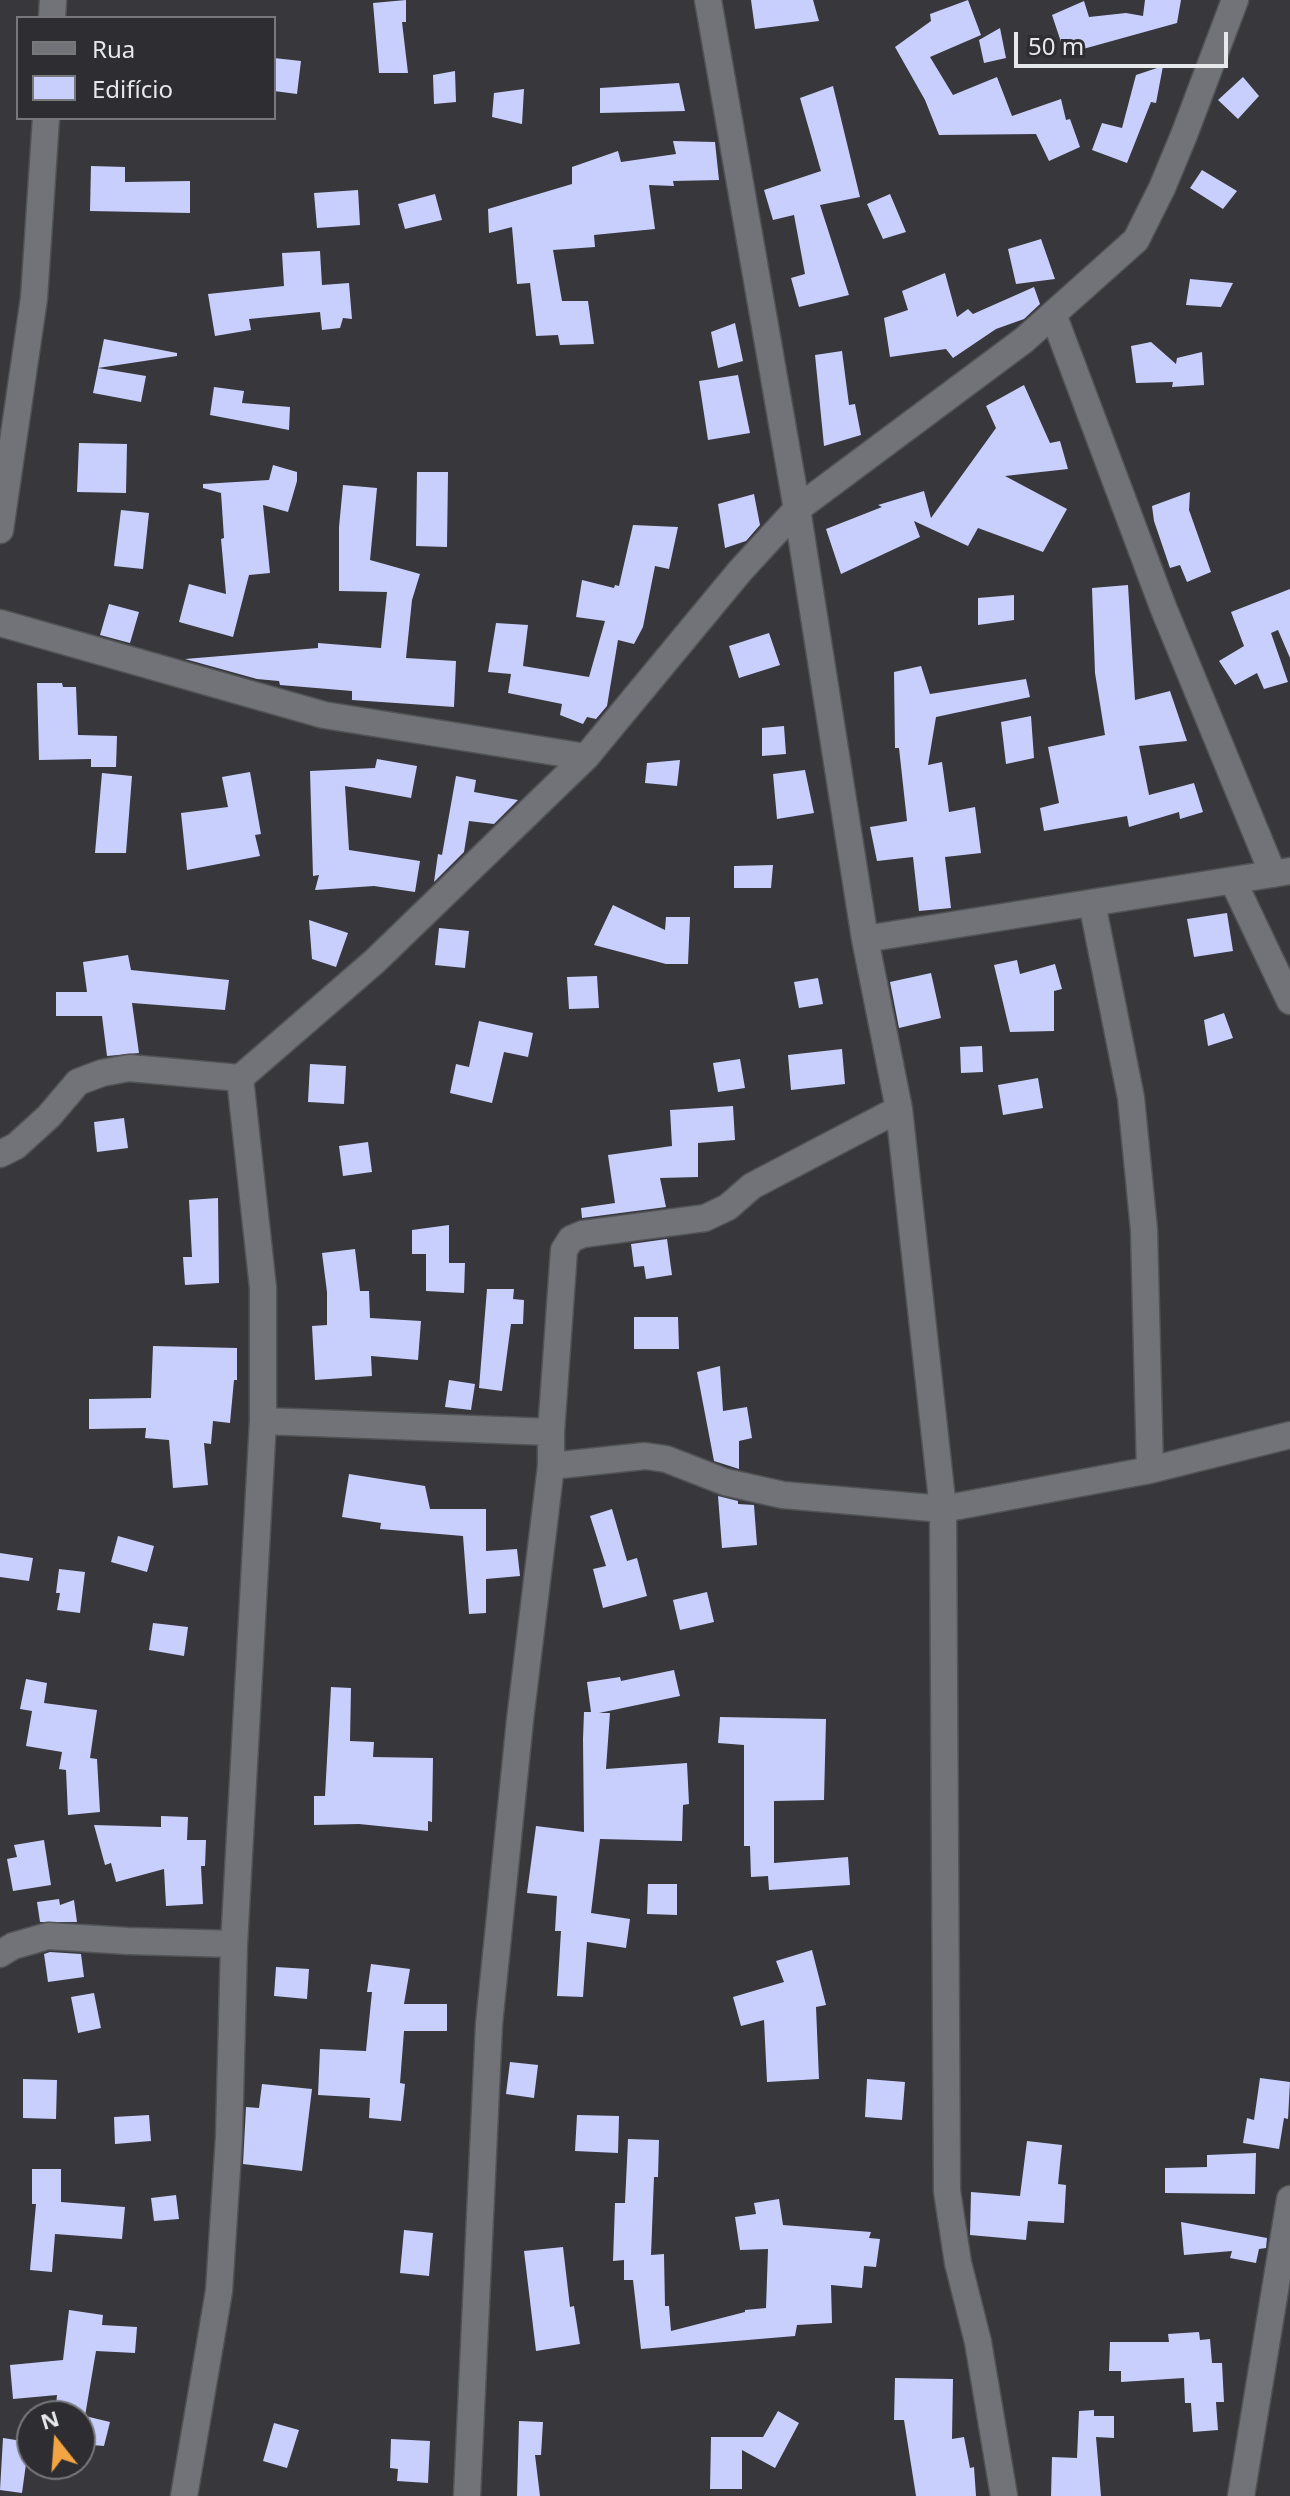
<!DOCTYPE html>
<meta charset="utf-8">
<style>
body{margin:0}
#map{position:relative;width:1290px;height:2496px;overflow:hidden;background:#37373c;font-family:"Noto Sans",sans-serif}
canvas{display:block}
.legend{position:absolute;left:16px;top:16px;width:260px;height:104px;box-sizing:border-box;background:#2d2d32;border:2px solid #77787c;margin:0;padding:10px 14px;list-style:none;font-size:24px;color:#e7e8eb}
.legend li{display:flex;align-items:center;gap:16px;height:40px}
.legend b{width:40px;border:2px solid #77787c}
.north{position:absolute;left:16px;top:2400px;width:80px;height:80px;box-sizing:border-box;background:#2d2d32;border:2px solid #77787c;border-radius:50%;rotate:343deg;font-size:22px;font-weight:700;line-height:32px;text-align:center;color:#e7e8eb}
.north::after{content:'';display:block;margin:auto;width:28px;height:36px;background:#f3a443;clip-path:polygon(50% 0,100% 100%,50% 72%,0 100%)}
.scale{position:absolute;left:1014px;top:32px;width:214px;height:36px;box-sizing:border-box;border:4px solid #e7e8eb;border-top:0;padding-left:10px;font-size:24px;line-height:28px;white-space:nowrap;color:#e7e8eb;-webkit-text-stroke:6px #2d2d32;paint-order:stroke}
</style>
<div id="map">
<canvas width="1290" height="2496"></canvas>
<ul class="legend">
<li><b style="height:10px;background:#727378"></b>Rua</li>
<li><b style="height:22px;background:#c8cffd"></b>Edifício</li>
</ul>
<div class="north">N</div>
<div class="scale">50 m</div>
</div>
<script>
const context = document.querySelector('canvas').getContext('2d');
context.lineJoin = 'round';
function paint(path, color) {
  context.fillStyle = color;
  context.fill(path, 'evenodd');
}
function shape(rows) {
  const path = new Path2D();
  for (const r of rows) {
    path.moveTo(r[0], r[1]);
    for (let i = 2; i < r.length; i += 2) path.lineTo(r[i], r[i + 1]);
  }
  return path;
}
function stroke(path, color, width, dash) {
  context.strokeStyle = color;
  context.lineWidth = width;
  context.lineCap = dash ? 'butt' : 'round';
  context.setLineDash(dash || []);
  context.stroke(path);
}
paint(shape([
 [406,0,406,22,402,22,408,73,379,73,373,3],
 [751,0,813,0,819,21,755,29],
 [968,0,981,35,930,57,953,95,997,77,1012,116,1061,99,1066,120,1070,119,1080,147,1049,161,1036,134,939,135,925,100,895,47,931,21,930,14],
 [1145,0,1181,0,1177,23,1065,54,1052,15,1084,1,1089,17,1126,13,1143,16],
 [1000,28,1006,58,984,63,979,40],
 [274,58,301,61,297,94,274,91],
 [1163,66,1156,103,1151,102,1127,163,1092,150,1102,123,1122,128,1136,75],
 [455,71,456,102,434,104,433,75],
 [1243,77,1259,96,1238,119,1218,100],
 [679,83,685,111,600,113,600,88],
 [833,86,860,197,820,205,849,295,799,307,791,278,805,274,794,215,773,220,764,190,821,171,800,98],
 [524,89,522,124,492,117,494,93],
 [673,141,715,142,719,180,673,181,674,186,649,185,655,229,594,235,595,247,553,250,562,301,588,301,594,344,560,345,558,335,536,336,530,283,517,284,512,227,489,233,488,209,572,184,572,167,618,151,621,162,676,154],
 [91,166,125,167,125,182,190,181,190,213,90,211],
 [1202,170,1237,191,1223,209,1190,188],
 [358,190,360,225,317,228,314,193],
 [435,194,442,220,405,229,398,204],
 [890,194,906,232,883,239,867,204],
 [1041,239,1055,279,1016,284,1008,249],
 [320,251,322,285,349,283,352,319,343,318,340,328,322,330,320,312,249,319,251,330,215,336,208,294,284,286,282,253],
 [945,273,957,317,968,309,973,314,1034,287,1040,304,1024,319,996,329,953,358,946,349,890,357,884,318,908,310,902,291],
 [1190,279,1233,283,1221,307,1186,305],
 [735,323,743,361,718,368,711,332],
 [104,339,177,353,177,356,98,368,146,376,141,402,93,393],
 [1151,342,1176,364,1177,358,1202,352,1204,385,1172,387,1173,382,1136,383,1131,346],
 [842,351,849,405,855,404,861,435,824,446,815,355],
 [738,375,750,433,708,440,699,381],
 [1024,385,1050,443,1060,441,1068,469,1005,476,1067,509,1043,552,978,528,968,546,914,521,920,537,841,574,826,529,882,507,878,505,924,491,931,518,996,428,986,406],
 [214,387,244,391,242,403,290,407,289,430,210,415],
 [79,443,127,444,126,493,77,492],
 [273,465,297,472,297,481,288,512,263,505,270,573,249,575,233,637,179,622,189,584,226,594,221,539,224,538,221,493,203,488,203,484,269,480],
 [417,472,448,472,447,547,416,546],
 [343,485,377,488,370,560,420,574,412,600,406,658,456,661,454,707,352,700,352,691,280,685,279,681,257,679,185,659,318,648,318,643,381,648,387,592,339,591,339,527],
 [1190,492,1189,510,1211,572,1187,582,1180,565,1170,568,1154,521,1152,506],
 [754,494,760,525,746,541,725,548,718,504],
 [121,510,149,513,143,569,114,566],
 [633,525,678,527,669,569,655,566,643,627,634,644,618,640,607,706,596,719,587,717,583,724,560,715,562,704,508,693,511,674,488,672,496,623,528,625,523,666,589,677,605,621,576,617,582,580,614,588,615,585,619,586],
 [1128,585,1135,700,1170,691,1187,741,1139,746,1149,795,1194,783,1203,812,1180,819,1179,812,1129,827,1127,816,1044,831,1040,808,1059,803,1048,747,1105,735,1095,673,1092,588],
 [1290,589,1290,658,1278,630,1271,633,1288,682,1264,689,1257,673,1235,685,1219,661,1244,646,1231,612],
 [1014,595,1014,620,978,625,978,598],
 [109,604,139,612,130,643,100,635],
 [769,633,780,665,739,678,729,646],
 [921,666,930,694,1026,679,1030,697,936,717,928,765,942,762,949,812,975,807,981,853,945,857,951,908,919,911,913,857,877,861,870,827,907,821,899,748,895,748,894,672],
 [37,683,62,683,63,687,76,687,78,735,117,736,116,767,91,767,91,759,39,760],
 [1031,716,1034,758,1006,764,1001,722],
 [784,726,786,754,762,756,762,728],
 [377,759,417,766,411,798,345,786,349,850,420,861,415,892,374,886,315,890,319,875,313,876,310,771,375,768],
 [680,760,677,786,645,783,647,763],
 [805,770,814,813,777,819,773,774],
 [250,772,261,834,255,835,260,856,187,870,181,813,228,807,222,777],
 [102,773,132,776,126,853,95,853],
 [456,776,476,780,474,792,518,800,494,824,469,821,464,852,434,882,438,854,442,855],
 [773,865,771,888,734,888,734,866],
 [613,905,665,930,666,917,690,917,688,964,666,964,594,945],
 [1227,913,1233,951,1194,957,1187,919],
 [309,920,348,933,336,967,312,959],
 [439,928,469,931,465,968,435,965],
 [128,955,131,970,229,980,225,1010,132,1003,139,1053,107,1056,102,1016,56,1016,56,992,87,992,83,962],
 [1017,960,1020,974,1055,964,1062,989,1054,991,1054,1031,1010,1032,994,965],
 [931,973,941,1018,899,1028,890,982],
 [597,976,599,1008,569,1009,567,977],
 [818,978,823,1004,799,1008,794,982],
 [1224,1013,1233,1038,1208,1046,1204,1020],
 [479,1021,533,1033,528,1057,504,1052,492,1103,450,1093,456,1064,469,1067],
 [982,1046,983,1072,961,1073,960,1047],
 [842,1049,845,1084,791,1090,788,1055],
 [740,1059,745,1088,718,1092,713,1063],
 [310,1064,346,1066,344,1104,308,1102],
 [1038,1078,1043,1108,1003,1115,998,1085],
 [733,1106,735,1140,698,1143,698,1177,660,1178,666,1207,582,1218,581,1208,615,1203,608,1155,672,1146,670,1110],
 [124,1118,128,1148,97,1152,94,1122],
 [368,1142,372,1172,343,1176,339,1146],
 [218,1198,219,1283,185,1285,183,1257,192,1257,189,1200],
 [449,1225,449,1263,465,1263,464,1293,426,1291,426,1254,412,1254,412,1230],
 [667,1239,672,1275,646,1279,644,1266,634,1267,631,1244],
 [355,1249,360,1291,369,1291,370,1318,421,1321,418,1360,371,1356,372,1376,315,1380,312,1326,327,1325,327,1292,322,1253],
 [487,1289,514,1289,513,1299,524,1300,523,1324,511,1324,502,1391,479,1388],
 [634,1317,678,1317,679,1349,634,1349],
 [153,1346,237,1348,237,1380,234,1380,230,1423,213,1421,211,1444,204,1443,208,1485,173,1488,169,1440,145,1438,146,1428,89,1429,89,1399,151,1398],
 [720,1366,723,1411,747,1407,752,1438,739,1441,739,1469,714,1461,697,1372],
 [449,1380,475,1384,471,1410,445,1407],
 [349,1474,425,1486,430,1509,486,1509,486,1551,517,1549,520,1576,486,1579,486,1613,469,1614,463,1536,380,1529,381,1523,342,1517],
 [718,1496,738,1501,738,1504,754,1505,757,1545,722,1548],
 [612,1509,627,1561,637,1558,647,1596,603,1608,593,1569,606,1566,590,1516],
 [118,1536,154,1546,147,1572,111,1562],
 [0,1553,33,1558,29,1581,0,1577],
 [59,1569,85,1572,80,1613,57,1610,60,1593,56,1593],
 [707,1592,714,1622,680,1630,673,1600],
 [153,1623,188,1627,184,1656,149,1650],
 [674,1670,680,1696,599,1713,610,1713,606,1769,687,1763,689,1804,683,1805,682,1841,600,1839,591,1913,630,1919,626,1948,587,1942,583,1997,557,1996,561,1931,555,1931,557,1896,527,1893,536,1826,584,1832,583,1739,584,1712,591,1712,587,1682,620,1677,621,1681],
 [26,1679,47,1683,44,1703,97,1710,90,1758,97,1759,100,1812,68,1815,66,1770,59,1769,62,1752,26,1746,32,1711,20,1709],
 [331,1687,351,1688,350,1741,374,1742,373,1757,433,1758,432,1822,428,1821,428,1831,359,1824,314,1825,314,1796,325,1796],
 [720,1717,826,1719,824,1800,774,1801,774,1863,848,1857,850,1885,769,1890,768,1876,751,1877,750,1846,744,1846,744,1745,718,1743],
 [161,1816,188,1817,187,1840,206,1840,205,1866,201,1866,203,1904,166,1906,164,1869,116,1882,111,1863,105,1865,94,1825,161,1827],
 [44,1840,51,1885,13,1891,7,1859,17,1857,14,1845],
 [648,1884,677,1884,677,1915,647,1914],
 [59,1899,60,1905,74,1900,77,1922,40,1922,37,1902],
 [812,1950,826,2005,816,2007,819,2079,767,2082,764,2020,741,2026,733,1997,784,1982,776,1961],
 [50,1952,81,1954,84,1977,48,1982,44,1954],
 [371,1964,410,1969,404,2004,447,2004,447,2031,404,2031,400,2083,405,2084,401,2121,369,2118,370,2098,318,2095,320,2049,366,2051,372,1992,367,1992],
 [276,1967,309,1969,307,1999,274,1996],
 [94,1993,101,2028,78,2033,71,1997],
 [510,2062,538,2065,534,2098,506,2094],
 [1260,2078,1290,2082,1288,2119,1284,2118,1279,2149,1243,2143,1247,2118,1254,2120],
 [23,2079,57,2080,56,2119,23,2118],
 [867,2079,905,2082,902,2120,865,2117],
 [262,2084,312,2089,302,2171,243,2164,246,2107,259,2108],
 [149,2115,151,2141,115,2144,114,2117],
 [577,2115,619,2116,618,2153,575,2151],
 [628,2139,659,2140,658,2177,654,2177,651,2255,664,2254,665,2306,669,2306,671,2331,745,2312,745,2310,766,2308,768,2249,740,2250,735,2217,756,2214,754,2203,779,2199,783,2225,871,2232,869,2238,880,2239,876,2267,864,2266,862,2288,831,2285,832,2323,797,2325,795,2336,641,2349,633,2280,624,2280,624,2260,613,2261,615,2203,625,2203],
 [1027,2141,1062,2145,1058,2184,1066,2185,1064,2223,1028,2221,1026,2240,970,2235,971,2192,1020,2196],
 [1256,2153,1255,2194,1165,2193,1165,2168,1207,2167,1207,2155],
 [32,2169,61,2169,61,2202,125,2207,122,2239,55,2234,52,2272,30,2270,36,2204,32,2204],
 [176,2195,179,2219,154,2221,151,2198],
 [1181,2222,1267,2238,1266,2248,1259,2249,1256,2263,1230,2258,1232,2251,1184,2255],
 [404,2230,433,2233,429,2276,400,2273],
 [563,2247,570,2307,574,2306,580,2344,536,2351,524,2251],
 [69,2310,103,2315,102,2325,137,2327,135,2353,96,2351,85,2416,110,2422,104,2446,80,2444,80,2416,55,2416,57,2395,13,2399,10,2365,63,2360],
 [1199,2332,1200,2340,1210,2339,1212,2363,1222,2363,1224,2402,1216,2402,1218,2430,1193,2432,1191,2403,1185,2403,1184,2378,1121,2382,1121,2371,1109,2371,1110,2342,1169,2342,1168,2334],
 [895,2378,953,2379,952,2439,964,2437,970,2468,974,2467,976,2496,916,2496,904,2420,894,2420],
 [1094,2410,1094,2416,1114,2416,1114,2438,1096,2437,1101,2496,1051,2496,1052,2457,1077,2458,1079,2411],
 [778,2411,799,2423,775,2468,742,2450,742,2489,710,2489,711,2437,763,2437],
 [519,2421,543,2422,541,2455,535,2455,540,2496,517,2496],
 [274,2423,299,2430,287,2468,263,2461],
 [3,2438,29,2442,22,2493,0,2490],
 [391,2439,430,2441,428,2483,397,2481,398,2469,390,2468]
]), '#c8cffd');
const minor = shape([
 [708,0,797,509,865,939,899,1109,943,1509,947,2191,958,2263,978,2342,1004,2496],
 [52,18,53,0],
 [1053,314,1163,607,1273,874],
 [0,530,34,298,46,118],
 [0,623,324,715,586,757],
 [1233,881,1290,1001],
 [1092,903,1131,1098,1144,1230,1150,1470],
 [865,939,1290,871],
 [0,1154,16,1146,49,1116,78,1082,102,1073,129,1068,240,1078,375,961,586,757,740,571,797,509,1024,340,1136,240,1162,188,1184,135,1235,0],
 [263,1421,551,1432],
 [551,1466,645,1456,666,1459,725,1482,783,1495,943,1509,1150,1470,1290,1435],
 [0,1954,13,1946,48,1936,128,1941,234,1944],
 [184,2496,219,2291,229,2137,234,1944,263,1421,263,1288,240,1078],
 [467,2496,489,2024,520,1720,551,1466,551,1432,564,1250,571,1239,583,1234,705,1218,728,1207,752,1186,899,1109],
 [1241,2496,1290,2199]
]);
stroke(minor, '#525357', 29);
stroke(minor, '#727378', 26);
</script>
